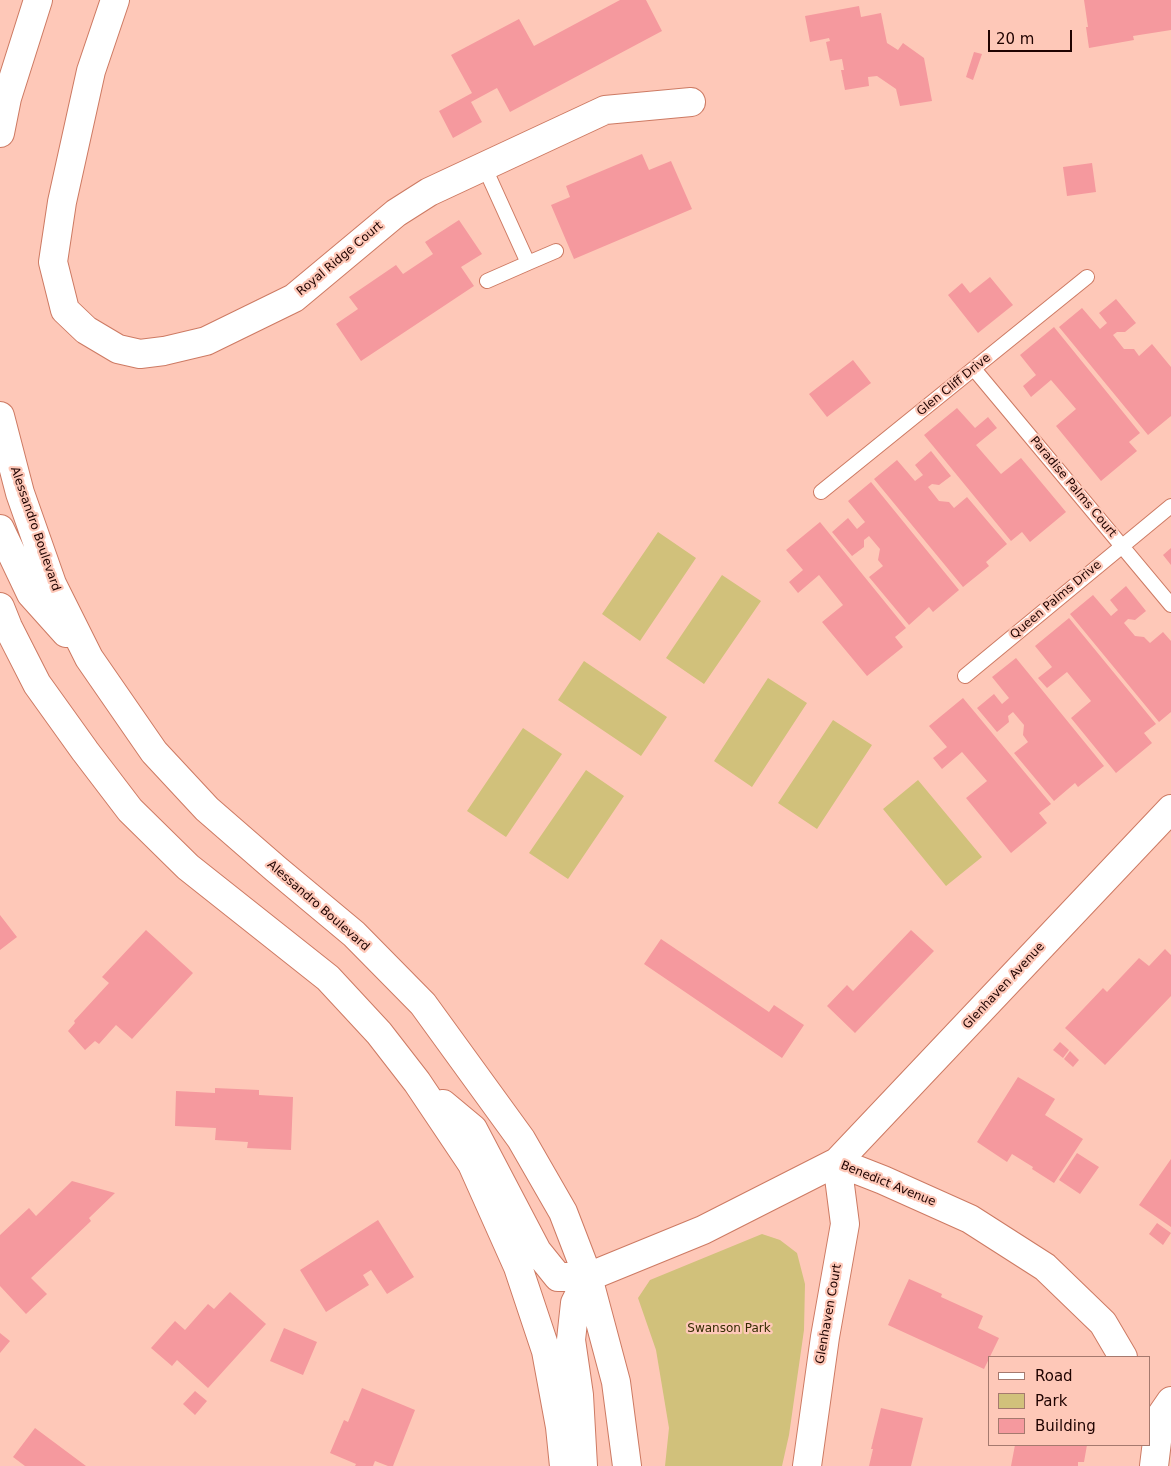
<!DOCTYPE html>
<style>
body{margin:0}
#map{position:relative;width:1171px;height:1466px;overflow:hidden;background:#fec8b8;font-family:"DejaVu Sans",sans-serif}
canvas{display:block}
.legend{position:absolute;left:988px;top:1356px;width:162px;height:90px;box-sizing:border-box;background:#fec8b8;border:1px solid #a5796e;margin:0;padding:6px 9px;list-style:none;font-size:15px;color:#1f0300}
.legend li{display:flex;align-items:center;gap:10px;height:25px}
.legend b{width:25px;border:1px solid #a5796e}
.scale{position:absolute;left:988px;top:30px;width:84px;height:22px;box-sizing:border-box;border:2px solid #1f0300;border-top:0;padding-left:6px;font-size:15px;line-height:18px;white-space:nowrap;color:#1f0300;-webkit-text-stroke:4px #fec8b8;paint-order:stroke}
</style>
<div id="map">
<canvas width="1171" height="1466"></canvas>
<ul class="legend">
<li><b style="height:6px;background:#fff"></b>Road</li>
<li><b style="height:14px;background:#d1c17b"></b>Park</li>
<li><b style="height:14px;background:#f5999e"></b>Building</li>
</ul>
<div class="scale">20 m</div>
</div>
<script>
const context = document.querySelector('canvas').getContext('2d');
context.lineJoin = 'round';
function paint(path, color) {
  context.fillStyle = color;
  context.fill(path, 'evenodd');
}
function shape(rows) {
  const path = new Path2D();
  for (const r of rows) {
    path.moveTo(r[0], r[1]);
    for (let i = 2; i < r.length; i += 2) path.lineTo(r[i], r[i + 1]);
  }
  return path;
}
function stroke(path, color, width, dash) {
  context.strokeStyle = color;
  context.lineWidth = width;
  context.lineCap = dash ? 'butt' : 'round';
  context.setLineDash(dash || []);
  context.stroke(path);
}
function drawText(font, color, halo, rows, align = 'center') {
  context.font = font + ' "DejaVu Sans",sans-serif';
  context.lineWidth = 4.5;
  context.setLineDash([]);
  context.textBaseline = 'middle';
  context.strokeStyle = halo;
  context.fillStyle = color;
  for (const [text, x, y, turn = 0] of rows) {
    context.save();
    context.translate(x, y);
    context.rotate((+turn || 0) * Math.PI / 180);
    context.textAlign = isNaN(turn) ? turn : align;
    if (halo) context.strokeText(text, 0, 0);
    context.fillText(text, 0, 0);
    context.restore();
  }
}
paint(shape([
 [658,532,696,558,640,641,602,614],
 [722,575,761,601,704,684,666,658],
 [584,661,667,717,641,756,558,700],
 [768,678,807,703,752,787,714,761],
 [833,720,872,745,817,829,778,803],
 [523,728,562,754,506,837,467,811],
 [586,770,624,796,568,879,529,853],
 [918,780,982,857,946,886,883,809],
 [762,1234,780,1240,797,1253,805,1284,804,1330,789,1435,782,1466,665,1466,669,1428,656,1350,638,1298,650,1280]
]), '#d1c17b');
paint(shape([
 [620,0,646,0,662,31,510,112,497,88,471,102,482,122,453,138,439,111,472,93,451,55,519,19,534,46],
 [1084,0,1171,0,1171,30,1133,36,1134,40,1089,48,1086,27,1088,27],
 [859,6,861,17,881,13,887,43,898,50,903,43,924,58,932,101,900,106,896,89,877,76,868,77,869,86,845,90,841,70,844,70,842,59,830,61,826,42,830,41,829,38,810,42,805,16],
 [974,52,982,54,973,80,966,77],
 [642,154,649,170,671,161,692,209,574,259,551,205,570,197,566,186],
 [1092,163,1096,192,1067,196,1063,167],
 [459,220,482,254,461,267,474,286,361,361,336,324,358,309,349,297,396,265,403,274,433,254,425,242],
 [990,277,1013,305,978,333,948,295,962,283,970,293],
 [1116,299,1136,323,1125,332,1117,332,1113,335,1124,349,1134,349,1139,356,1152,344,1171,367,1171,416,1148,435,1059,327,1082,308,1100,329,1107,323,1099,313],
 [1054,327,1140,433,1129,442,1137,451,1101,481,1056,426,1076,409,1051,380,1031,397,1023,386,1036,375,1020,355],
 [853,360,871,383,827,417,809,394],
 [957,408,975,428,988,417,997,428,976,445,1001,474,1021,458,1066,512,1030,542,1022,532,1011,541,924,435],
 [931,451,951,476,939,485,932,484,928,487,939,501,949,502,954,508,967,497,1007,544,986,562,989,566,963,587,874,479,897,460,915,481,923,475,915,465],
 [871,482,959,590,933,612,929,607,909,625,869,577,883,566,878,560,880,549,869,536,864,540,864,547,852,556,832,532,848,518,857,529,865,522,848,501],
 [820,522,906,628,895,637,903,647,867,676,822,622,843,605,819,575,798,593,789,582,803,570,786,550],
 [1171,548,1171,565,1163,555],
 [1126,586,1146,611,1135,620,1128,619,1124,623,1135,636,1144,637,1150,643,1163,632,1171,641,1171,712,1159,722,1070,614,1093,595,1111,616,1118,610,1110,600],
 [1069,618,1156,724,1144,733,1152,743,1116,773,1071,718,1091,701,1067,672,1047,688,1038,678,1052,667,1035,646],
 [1016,658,1104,766,1078,787,1075,783,1054,801,1014,753,1028,742,1023,735,1024,725,1013,712,1008,716,1009,722,997,732,977,708,994,694,1002,704,1009,698,992,677],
 [963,698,1051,804,1039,813,1047,823,1011,853,966,798,987,781,962,752,942,769,933,758,947,747,929,726],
 [0,915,17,937,0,950],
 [146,930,193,973,132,1039,116,1025,99,1044,95,1041,85,1050,68,1031,75,1023,74,1021,109,983,102,977],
 [911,930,934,951,855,1033,827,1006,847,985,853,991],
 [661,939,769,1012,774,1005,804,1025,782,1058,644,964],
 [1165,949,1171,955,1171,996,1105,1065,1065,1028,1103,988,1107,992,1139,958,1149,966],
 [1060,1042,1069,1050,1063,1058,1053,1050],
 [1070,1051,1079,1060,1073,1067,1064,1059],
 [1018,1077,1055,1099,1045,1115,1083,1139,1054,1183,1032,1169,1033,1167,1012,1154,1007,1162,977,1142],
 [215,1088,259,1090,259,1095,293,1097,291,1150,247,1148,248,1142,215,1140,216,1128,175,1126,176,1091,215,1093],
 [1077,1153,1099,1167,1080,1194,1059,1180],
 [1171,1159,1171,1227,1139,1205],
 [72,1181,115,1193,89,1218,91,1221,31,1278,47,1294,26,1314,0,1286,0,1235,29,1208,36,1216],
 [378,1220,414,1277,387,1294,371,1270,363,1275,369,1285,326,1312,300,1270],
 [1157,1223,1171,1233,1163,1245,1149,1234],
 [909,1279,942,1294,941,1297,983,1316,978,1328,999,1338,984,1369,888,1325],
 [230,1292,266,1324,208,1388,177,1360,172,1366,151,1348,175,1321,185,1330,208,1304,214,1309],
 [284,1328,317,1342,303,1375,270,1361],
 [0,1333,10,1341,0,1353],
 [362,1388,415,1410,393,1466,388,1466,375,1461,373,1466,355,1466,356,1464,330,1453,344,1420,348,1422],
 [195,1391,207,1401,195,1415,183,1404],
 [881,1408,923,1418,911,1466,869,1466,873,1449,871,1449],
 [35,1428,86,1466,25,1466,13,1457],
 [1015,1445,1087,1445,1084,1462,1078,1462,1078,1466,1011,1466]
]), '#f5999e');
const lane = shape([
 [484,166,528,263,487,281],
 [528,263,556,251],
 [974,369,1171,605],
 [821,492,1087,277],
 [965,676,1171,506]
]);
const street = shape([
 [115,0,91,71,62,202,53,262,65,310,86,330,118,349,140,354,164,351,206,341,294,298,396,213,429,192,605,110,691,102],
 [588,1277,703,1230,837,1162,883,1180,970,1219,1045,1267,1103,1323,1123,1357],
 [807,1466,825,1337,845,1224,837,1162,1171,809],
 [1154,1466,1160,1417,1171,1401]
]);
const primary = shape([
 [0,133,7,98,38,0],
 [0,416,20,493,52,584,89,658,154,752,207,809,276,869,354,934,423,1004,521,1139,563,1212,588,1277,616,1382,627,1466],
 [0,529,31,594,66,633],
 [0,607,8,627,37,684,85,751,130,810,188,867,328,978,379,1033,417,1082,472,1164,518,1267,546,1351,560,1427,564,1466],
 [443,1104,473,1129,537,1251,558,1277,588,1277],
 [583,1466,579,1395,571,1340,575,1303,588,1277]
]);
stroke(lane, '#cd7a63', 16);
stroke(street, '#cd7a63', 30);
stroke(primary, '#cd7a63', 30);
stroke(lane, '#fff', 14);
stroke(street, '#fff', 28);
stroke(primary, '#fff', 28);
drawText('12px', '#1f0300', '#fec8b8', [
 ["Royal Ridge Court",340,259,-40],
 ["Glen Cliff Drive",954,385,-39],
 ["Paradise Palms Court",1073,487,50],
 ["Alessandro Boulevard",35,529,71],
 ["Queen Palms Drive",1056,600,-40],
 ["Alessandro Boulevard",318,906,41],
 ["Glenhaven Avenue",1004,986,-47],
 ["Benedict Avenue",888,1184,22],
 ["Glenhaven Court",829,1314,-80]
]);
drawText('12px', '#342b00', '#fec8b8', [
 ["Swanson Park",729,1329]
]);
</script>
